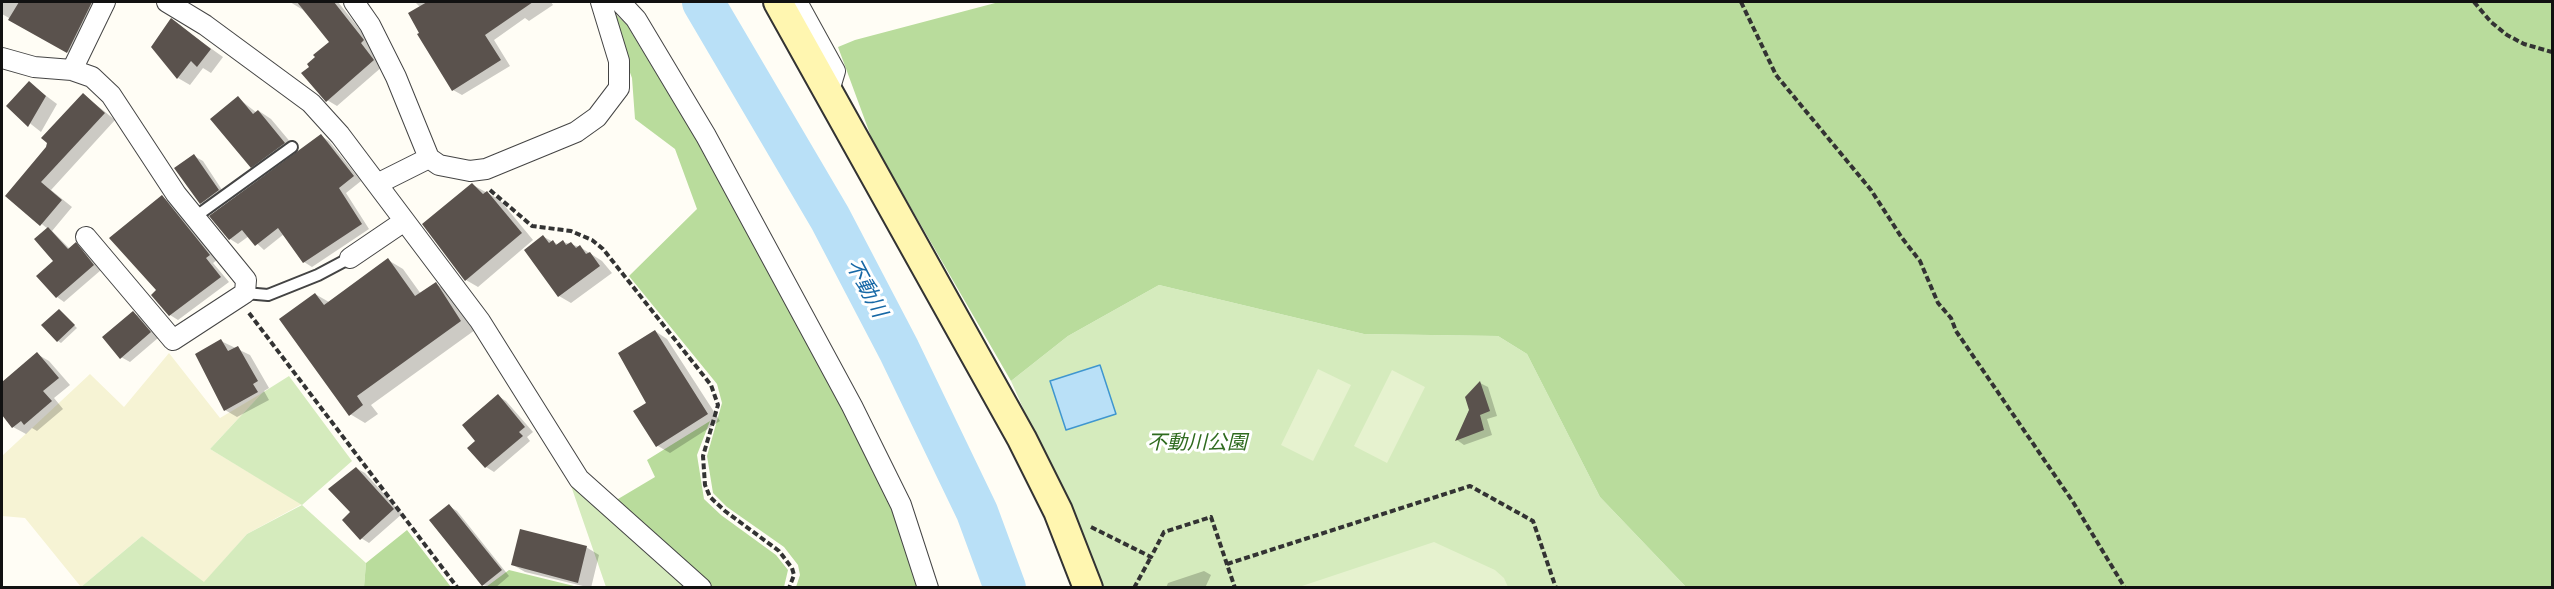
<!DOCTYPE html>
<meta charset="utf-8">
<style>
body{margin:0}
#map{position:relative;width:2554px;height:589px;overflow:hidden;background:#fffdf5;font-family:"Crimson Pro",serif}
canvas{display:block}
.frame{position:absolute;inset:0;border:3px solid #111;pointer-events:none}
</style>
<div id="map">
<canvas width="2554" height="589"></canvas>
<div class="frame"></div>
</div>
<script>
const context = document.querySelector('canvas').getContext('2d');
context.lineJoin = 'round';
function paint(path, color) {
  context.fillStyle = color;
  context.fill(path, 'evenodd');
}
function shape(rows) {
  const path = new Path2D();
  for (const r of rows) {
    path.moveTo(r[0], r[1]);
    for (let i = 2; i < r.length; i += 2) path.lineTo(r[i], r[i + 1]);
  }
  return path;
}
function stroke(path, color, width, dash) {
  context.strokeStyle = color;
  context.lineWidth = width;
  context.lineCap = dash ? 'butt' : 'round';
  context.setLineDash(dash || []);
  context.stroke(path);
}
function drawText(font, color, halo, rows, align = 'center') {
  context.font = font + ' "Crimson Pro","Noto Sans JP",serif';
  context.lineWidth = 6;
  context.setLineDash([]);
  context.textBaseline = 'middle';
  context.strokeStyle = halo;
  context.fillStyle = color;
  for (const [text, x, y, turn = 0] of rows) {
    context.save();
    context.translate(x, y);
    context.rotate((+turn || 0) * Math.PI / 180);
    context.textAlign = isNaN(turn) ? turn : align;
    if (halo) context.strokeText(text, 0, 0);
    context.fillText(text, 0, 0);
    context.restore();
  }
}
paint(shape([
 [169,353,220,418,262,393,210,449,302,504,247,534,204,583,142,536,81,587,25,518,2,516,2,456,90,374,124,407]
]), '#f6f3d4');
paint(shape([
 [1159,285,1364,334,1498,336,1527,354,1600,497,1686,587,1099,587,1093,565,1011,381,1068,336],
 [289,376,352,461,302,505,366,563,364,587,81,587,142,536,204,582,247,534,302,505,210,449,262,393],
 [569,480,691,587,606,587]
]), '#d5ebbd');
paint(shape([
 [999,2,2552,2,2552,587,1686,587,1600,497,1527,354,1498,336,1364,334,1159,285,1068,336,1011,381,873,142,838,47,855,40],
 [604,3,627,25,697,141,843,410,891,508,917,587,796,587,800,575,798,565,784,547,727,507,713,493,707,456,722,403,717,384,629,276,697,209,675,149,635,119,632,78],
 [710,421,697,455,704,499,721,515,776,555,788,570,784,587,710,587,613,502,655,477,647,460],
 [407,530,451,587,364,587,366,563],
 [509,570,578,587,486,587]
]), '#b9dc9c');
paint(shape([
 [1318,369,1351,385,1313,461,1281,445],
 [1392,370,1425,387,1387,463,1354,446],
 [1434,542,1495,570,1504,578,1508,587,1299,587]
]), '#e6f2cf');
const water = shape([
 [1100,365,1116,414,1066,430,1050,381,1100,365]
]);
paint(water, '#b9e0f7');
stroke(water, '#3f96cf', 1.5);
paint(shape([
 [2,2,91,2,103,8,79,58,2,14],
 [290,2,338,2,373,46,370,49,383,66,337,106,327,100,311,67,331,42,303,10],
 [415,2,551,2,553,5,529,21,525,18,494,40,510,66,462,95,453,90,420,7],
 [171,20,223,57,211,73,203,68,190,85,178,78],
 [29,83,57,104,41,132,8,106],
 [83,94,115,120,51,190,72,207,52,231,70,249,76,244,83,248,101,270,64,302,57,297,39,276,56,262,48,229,7,196,47,148],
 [238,98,257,113,259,111,271,119,297,150,264,174,252,166],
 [321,136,329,141,361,181,346,193,369,229,312,267,304,262,284,234,264,250,249,236,238,244,230,239],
 [194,156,203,161,226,196,209,208,201,203],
 [473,185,500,200,533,240,478,287,466,280],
 [162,197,171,202,217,260,213,263,229,282,178,320,170,315,158,291],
 [544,237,559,245,563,242,580,247,602,261,612,273,571,303,559,296],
 [388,260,403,269,421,294,436,284,451,293,475,330,371,405,378,414,365,423,350,414,315,294,329,302],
 [59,311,77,328,61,343,58,341],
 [133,313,141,317,158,338,130,362,121,357],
 [655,331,667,339,720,421,670,453,658,446,648,403],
 [221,341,250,355,269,388,264,391,269,400,237,417,225,410],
 [37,354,49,361,70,385,54,398,63,409,37,431,32,428,26,434,13,427,2,413,2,384],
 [1480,383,1488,387,1497,416,1487,419,1492,435,1464,445,1457,440],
 [498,396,506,401,533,432,527,437,530,441,494,472,486,467,477,441],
 [356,468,365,473,402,514,369,543,361,538,352,512],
 [449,506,457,511,509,576,495,588,483,585,431,521],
 [586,547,599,555,591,588,525,572,513,565],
 [1204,571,1211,575,1205,588,1166,588,1168,583]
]), '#0003');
stroke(shape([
 [703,2,830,218,899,350,977,512,1005,588]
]), '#b9e0f7', 42);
paint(shape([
 [19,2,92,2,67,53,8,20],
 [297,2,334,2,364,40,361,43,374,60,326,102,301,73,309,67,307,64,315,57,313,55,329,42],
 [427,2,533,2,485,35,501,60,452,91,417,34,419,33,408,13],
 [171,18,211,49,197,67,191,61,177,79,151,47],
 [29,81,46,96,28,127,6,106],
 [83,93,105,113,41,182,62,200,40,226,5,196,46,147,47,143,41,138],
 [238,96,253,114,258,110,285,143,251,168,210,119],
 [321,134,354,176,339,188,362,224,303,263,278,228,255,246,242,230,229,240,209,216],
 [194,154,219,190,200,204,174,168],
 [472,183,483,194,487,191,522,233,465,281,422,224],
 [162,195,210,255,206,258,221,277,169,316,151,295,156,290,109,238],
 [48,227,68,249,76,242,94,265,56,298,36,276,53,261,34,239],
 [543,235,549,243,553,240,556,245,563,240,566,245,571,242,576,248,580,245,586,254,590,252,600,266,558,297,524,250],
 [388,258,415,296,436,282,461,321,357,396,363,405,349,416,279,319,315,293,324,305],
 [59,309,75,325,57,342,41,325],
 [133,311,151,332,120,359,102,337],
 [655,330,708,414,656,447,633,411,646,403,618,353],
 [221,339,228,351,238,346,258,381,253,384,258,392,224,411,195,354],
 [37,352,59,378,43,391,52,401,24,425,21,421,12,428,2,415,2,382],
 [1480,381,1490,411,1480,415,1484,430,1455,441,1469,410,1465,397],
 [498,394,525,427,519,432,523,436,485,468,467,448,475,441,462,425],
 [356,467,394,509,360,540,342,520,350,512,328,489],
 [449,504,502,570,482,586,429,520],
 [520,529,587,546,578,583,511,565]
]), '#5a524d');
const lane = shape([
 [195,217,292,147],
 [245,293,268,295,318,275,350,258]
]);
const street = shape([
 [167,2,205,25,311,103,340,135,480,321,579,479,701,588],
 [354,2,370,25,396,77,429,158,377,184],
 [620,2,636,19,706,136,852,406,901,505,928,588],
 [797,2,835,71,829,91],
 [2,58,34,67,72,70,105,2],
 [72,70,92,77,111,95,176,194,246,280,245,293,173,340,86,237],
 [429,158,439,165,470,171,486,169,576,132,597,117,619,88,619,61,601,2],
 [350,258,403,222]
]);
const secondary = shape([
 [778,2,1022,439,1058,511,1088,588]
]);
stroke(lane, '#444', 14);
stroke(street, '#444', 22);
stroke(secondary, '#333', 32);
stroke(shape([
 [1741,2,1776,75,1871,190,1902,238,1920,261,1938,303,1951,318,1956,331,2073,502,2125,588],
 [2474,2,2491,22,2507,35,2524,44,2552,52],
 [490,190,532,226,571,231,592,240,603,249,711,385,718,405,703,456,705,485,710,497,725,511,779,551,792,568,794,575,789,588],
 [249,313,457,587],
 [1091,527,1151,557,1164,532,1211,517,1235,588],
 [1227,564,1470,486,1533,521,1556,588],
 [1134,588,1151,557]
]), '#333', 4, [6, 3]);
stroke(lane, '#fff', 10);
stroke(street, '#fff', 20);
stroke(secondary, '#fff6b0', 28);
drawText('italic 20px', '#2f6b1f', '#fff', [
 ["不動川公園",1197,443]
]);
drawText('italic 21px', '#1768a6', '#fff', [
 ["不動川",866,288,62]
]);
</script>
